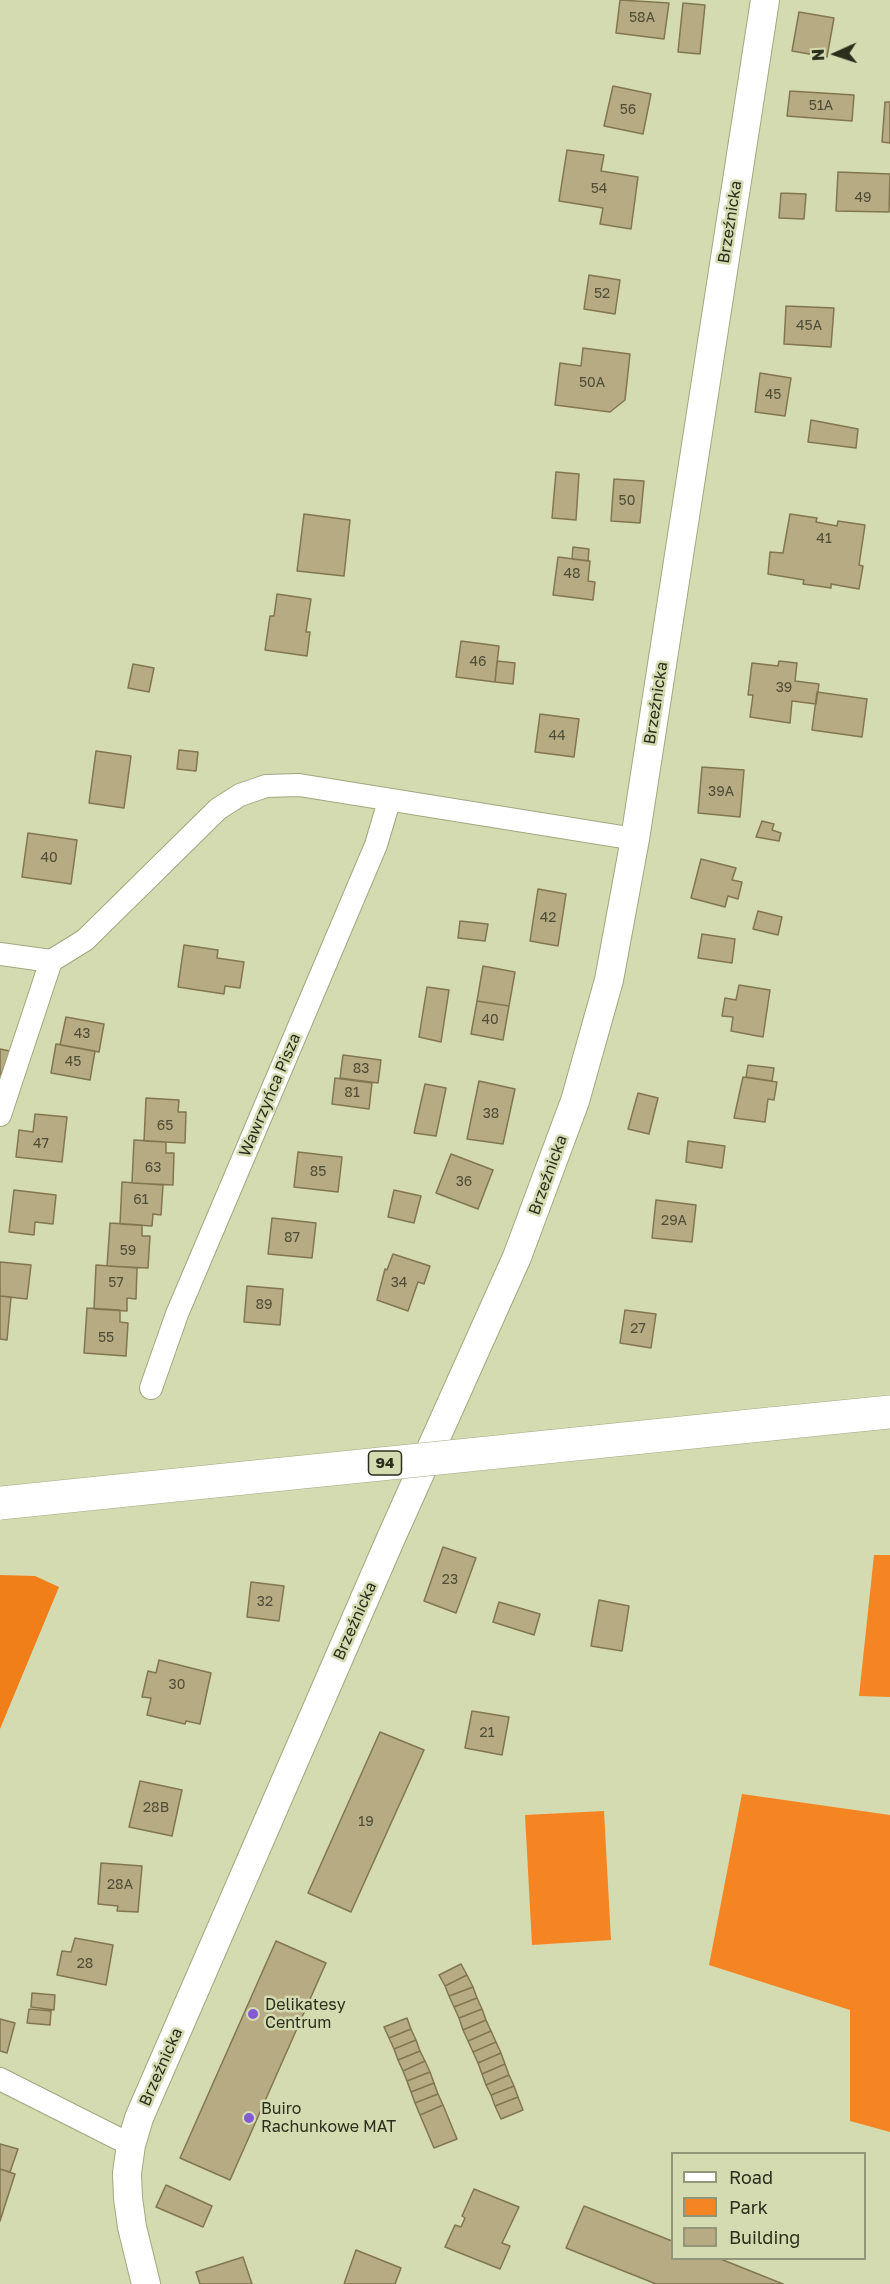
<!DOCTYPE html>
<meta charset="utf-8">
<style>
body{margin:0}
#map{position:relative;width:890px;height:2284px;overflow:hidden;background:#d5dbb1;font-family:"Golos Text",sans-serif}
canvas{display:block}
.legend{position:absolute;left:671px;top:2152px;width:195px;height:108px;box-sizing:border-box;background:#d5dbb1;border:2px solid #919676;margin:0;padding:8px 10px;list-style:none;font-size:18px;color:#2b2e1d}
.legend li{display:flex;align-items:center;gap:12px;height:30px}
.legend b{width:30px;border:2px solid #919676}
.north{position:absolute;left:806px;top:24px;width:60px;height:60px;-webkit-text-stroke:4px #d5dbb1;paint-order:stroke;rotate:267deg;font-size:16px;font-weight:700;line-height:24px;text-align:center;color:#2b2e1d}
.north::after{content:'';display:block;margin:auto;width:21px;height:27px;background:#2b2e1d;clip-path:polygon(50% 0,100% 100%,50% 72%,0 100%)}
</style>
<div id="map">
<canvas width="890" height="2284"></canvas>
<ul class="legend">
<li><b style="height:8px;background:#fff"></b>Road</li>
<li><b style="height:16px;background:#f58523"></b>Park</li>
<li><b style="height:16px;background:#b6ab82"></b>Building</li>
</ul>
<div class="north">N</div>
</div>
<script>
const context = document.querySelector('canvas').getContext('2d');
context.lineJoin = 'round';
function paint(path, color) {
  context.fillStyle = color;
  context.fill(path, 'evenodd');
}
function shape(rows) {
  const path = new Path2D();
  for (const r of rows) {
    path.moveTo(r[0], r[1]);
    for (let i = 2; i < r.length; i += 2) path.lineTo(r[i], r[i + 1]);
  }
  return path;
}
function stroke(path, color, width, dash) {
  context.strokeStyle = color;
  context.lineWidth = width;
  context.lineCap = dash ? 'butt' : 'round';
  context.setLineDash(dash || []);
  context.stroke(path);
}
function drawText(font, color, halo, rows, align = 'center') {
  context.font = font + ' "Golos Text",sans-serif';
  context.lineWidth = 5;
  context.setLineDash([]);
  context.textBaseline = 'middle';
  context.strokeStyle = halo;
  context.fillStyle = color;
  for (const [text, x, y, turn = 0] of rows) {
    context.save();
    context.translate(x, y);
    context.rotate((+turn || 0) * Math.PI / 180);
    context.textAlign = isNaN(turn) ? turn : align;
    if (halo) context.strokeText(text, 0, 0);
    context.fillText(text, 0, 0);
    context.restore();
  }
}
paint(shape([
 [874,1555,890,1555,890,1697,859,1696],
 [742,1794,890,1815,890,2132,850,2121,850,2010,709,1965],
 [604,1811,611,1940,532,1945,525,1815]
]), '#f58523');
paint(shape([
 [0,1575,35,1576,59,1587,0,1729]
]), '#f07f1a');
const building = shape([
 [620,0,669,3,664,39,616,33,620,0],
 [683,3,705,5,700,54,678,52,683,3],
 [799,12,834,18,827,57,792,51,799,12],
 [613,86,651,94,643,134,604,126,613,86],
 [790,91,854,95,852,121,787,116,790,91],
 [885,102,890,102,890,143,882,142,885,102],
 [567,150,604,155,601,171,638,177,631,229,600,224,603,208,559,201,567,150],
 [838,172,890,174,889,212,836,211,838,172],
 [781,193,806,194,804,219,779,218,781,193],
 [589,275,620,280,615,314,584,309,589,275],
 [786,306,834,308,831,347,784,344,786,306],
 [583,348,630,354,625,400,610,412,555,405,560,363,581,366,583,348],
 [760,373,791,378,785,416,755,412,760,373],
 [811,420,858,429,856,448,808,442,811,420],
 [556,472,579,474,576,520,552,518,556,472],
 [614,479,644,481,640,523,611,521,614,479],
 [304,514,350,520,344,576,297,571,304,514],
 [790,514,817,518,816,522,837,526,838,521,865,525,859,565,863,566,859,589,831,584,831,588,803,584,804,580,768,574,770,552,783,553,790,514],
 [573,547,589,549,588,561,572,559,573,547],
 [558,557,590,561,588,581,595,582,593,600,553,595,558,557],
 [277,594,311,599,306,632,310,632,307,656,265,650,270,616,274,616,277,594],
 [461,641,499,646,495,682,456,677,461,641],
 [497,661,515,663,513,684,495,682,497,661],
 [779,661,797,663,795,681,819,684,816,704,792,701,790,723,750,717,753,695,748,695,752,663,778,666,779,661],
 [133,664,154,668,149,692,128,688,133,664],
 [817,692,867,699,862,737,812,730,817,692],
 [540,714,579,719,574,757,535,752,540,714],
 [179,750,198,752,196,771,177,769,179,750],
 [96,751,131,756,124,808,89,803,96,751],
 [702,767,744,770,740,817,698,813,702,767],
 [762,821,774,824,772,830,781,833,779,841,756,837,762,821],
 [28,833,77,840,71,884,22,877,28,833],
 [701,859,736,868,732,880,742,882,738,899,728,896,725,907,691,898,701,859],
 [538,889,566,894,558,946,530,941,538,889],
 [758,911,782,917,778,935,753,929,758,911],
 [460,921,488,924,485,941,458,938,460,921],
 [702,934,735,939,732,963,698,958,702,934],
 [184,945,218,950,217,958,244,962,240,988,225,986,224,994,178,987,184,945],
 [483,966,515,972,509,1006,477,1001,483,966],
 [739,985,770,990,763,1037,731,1031,733,1017,722,1016,725,998,736,1000,739,985],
 [427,987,449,990,441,1042,419,1037,427,987],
 [477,1001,509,1006,503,1040,471,1034,477,1001],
 [66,1017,104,1024,99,1052,60,1045,66,1017],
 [56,1044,95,1051,90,1080,51,1073,56,1044],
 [0,1049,10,1051,1,1075,0,1075,0,1049],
 [343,1055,381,1060,378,1083,340,1078,343,1055],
 [748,1065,774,1068,772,1081,746,1077,748,1065],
 [743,1077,777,1082,774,1100,768,1099,765,1122,734,1118,743,1077],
 [335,1078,372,1083,369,1109,332,1104,335,1078],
 [479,1081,515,1089,503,1144,467,1139,479,1081],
 [425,1084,446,1088,436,1136,414,1133,425,1084],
 [638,1093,658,1098,649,1134,628,1129,638,1093],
 [146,1098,179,1100,178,1112,186,1112,185,1143,144,1141,146,1098],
 [35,1114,67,1117,62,1162,16,1157,19,1130,33,1132,35,1114],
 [134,1140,166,1142,166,1153,174,1153,173,1185,132,1183,134,1140],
 [688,1141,725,1146,722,1168,686,1162,688,1141],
 [298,1152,342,1157,338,1192,294,1187,298,1152],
 [451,1154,493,1170,478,1209,436,1193,451,1154],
 [122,1182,163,1185,161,1215,153,1214,152,1226,120,1224,122,1182],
 [14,1190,56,1195,53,1224,35,1222,34,1235,9,1232,14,1190],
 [394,1190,421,1196,414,1223,388,1217,394,1190],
 [656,1200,696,1205,692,1242,652,1238,656,1200],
 [272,1218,316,1223,312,1258,268,1254,272,1218],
 [110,1223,142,1225,142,1236,150,1236,148,1268,107,1266,110,1223],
 [393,1254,430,1266,424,1284,418,1282,408,1311,377,1300,385,1269,387,1270,393,1254],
 [0,1262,31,1265,27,1299,0,1296,0,1262],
 [96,1265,137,1268,136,1299,127,1298,127,1311,94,1309,96,1265],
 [247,1286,283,1289,280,1325,244,1322,247,1286],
 [0,1296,11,1297,7,1340,0,1339,0,1296],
 [87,1308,120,1310,120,1322,128,1323,126,1356,84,1353,87,1308],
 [625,1310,656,1314,651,1348,620,1343,625,1310],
 [443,1547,476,1558,456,1613,424,1601,443,1547],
 [251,1582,284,1586,279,1621,247,1617,251,1582],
 [599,1600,629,1606,622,1651,591,1646,599,1600],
 [499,1602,540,1614,534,1635,493,1622,499,1602],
 [159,1660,211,1673,200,1724,186,1721,185,1724,147,1715,151,1698,142,1697,148,1671,156,1673,159,1660],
 [472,1711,509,1717,502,1755,465,1748,472,1711],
 [380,1732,424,1750,351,1912,308,1893,380,1732],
 [140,1781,182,1790,172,1836,129,1827,140,1781],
 [101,1863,142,1866,138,1912,117,1911,118,1906,98,1904,101,1863],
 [75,1938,113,1945,106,1985,57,1975,62,1951,71,1952,75,1938],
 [276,1941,326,1963,230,2180,180,2158,276,1941],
 [461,1964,467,1975,445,1986,439,1975,461,1964],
 [467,1975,473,1987,449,1996,445,1986,467,1975],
 [473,1987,477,1998,454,2007,449,1996,473,1987],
 [32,1993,55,1995,54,2010,31,2007,32,1993],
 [477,1998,482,2009,459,2018,454,2007,477,1998],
 [29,2009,51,2011,50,2025,27,2023,29,2009],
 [482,2009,486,2020,463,2030,459,2018,482,2009],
 [407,2018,411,2029,389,2038,384,2027,407,2018],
 [0,2019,15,2023,7,2053,0,2051,0,2019],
 [486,2020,491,2031,468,2041,463,2030,486,2020],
 [411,2029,416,2040,394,2049,389,2038,411,2029],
 [491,2031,496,2042,473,2052,468,2041,491,2031],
 [416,2040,420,2051,398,2060,394,2049,416,2040],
 [496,2042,501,2053,478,2063,473,2052,496,2042],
 [420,2051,425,2061,403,2071,398,2060,420,2051],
 [501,2053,505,2064,482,2074,478,2063,501,2053],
 [425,2061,430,2072,407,2081,403,2071,425,2061],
 [505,2064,509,2075,486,2085,482,2074,505,2064],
 [430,2072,434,2083,411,2092,407,2081,430,2072],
 [509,2075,514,2086,491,2095,486,2085,509,2075],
 [434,2083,438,2094,415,2103,411,2092,434,2083],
 [514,2086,518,2097,495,2106,491,2095,514,2086],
 [438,2094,443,2105,420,2115,415,2103,438,2094],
 [518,2097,523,2110,501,2119,495,2106,518,2097],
 [443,2105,457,2139,434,2148,420,2115,443,2105],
 [0,2144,18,2149,10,2172,0,2169,0,2144],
 [0,2169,15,2174,0,2221,0,2169],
 [166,2185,212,2206,203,2227,156,2207,166,2185],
 [474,2189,519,2207,502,2243,510,2246,500,2269,445,2247,455,2225,461,2227,465,2218,462,2216,474,2189],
 [584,2206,672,2241,672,2258,718,2258,783,2284,656,2284,566,2248,584,2206],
 [356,2250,401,2268,395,2284,344,2284,356,2250],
 [243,2257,252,2284,200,2284,196,2272,243,2257]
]);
paint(building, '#b6ab82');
stroke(building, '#81764f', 1.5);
const minor = shape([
 [0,954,51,961,85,940,218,809,240,795,266,786,299,785,635,839],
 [0,1115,51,961],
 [151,1388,177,1314,376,845,389,801],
 [0,2079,131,2145]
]);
const tertiary = shape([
 [146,2284,132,2227,128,2198,127,2173,131,2145,139,2118,391,1538,517,1257,575,1101,609,980,635,839,765,0]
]);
const primary = shape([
 [770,1424,890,1412]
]);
stroke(minor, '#a1a77e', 24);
stroke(tertiary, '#a1a77e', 30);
stroke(primary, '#a1a77e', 34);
stroke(minor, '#fff', 22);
stroke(tertiary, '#fff', 28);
stroke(primary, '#fff', 33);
const primaryBridge = shape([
 [0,1503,770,1424]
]);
stroke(primaryBridge, '#a1a77e', 34, []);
stroke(primaryBridge, '#fff', 33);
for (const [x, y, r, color] of [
 [253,2014,6,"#825bd5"],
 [249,2118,6,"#825bd5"]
]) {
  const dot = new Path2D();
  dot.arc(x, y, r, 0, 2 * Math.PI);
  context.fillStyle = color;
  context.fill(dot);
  stroke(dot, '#d5dbb1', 2);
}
drawText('14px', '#4e4d36', null, [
 ["58A",642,18],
 ["51A",821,106],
 ["56",628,110],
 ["54",599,189],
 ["49",863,198],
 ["52",602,294],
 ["45A",809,326],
 ["50A",592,383],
 ["45",773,395],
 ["50",627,501],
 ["41",824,539],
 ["48",572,574],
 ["46",478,662],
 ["39",784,688],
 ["44",557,736],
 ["39A",721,792],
 ["40",49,858],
 ["42",548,918],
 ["40",490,1020],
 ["43",82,1034],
 ["45",73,1062],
 ["83",361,1069],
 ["81",352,1093],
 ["38",491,1114],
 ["65",165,1126],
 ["47",41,1144],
 ["63",153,1168],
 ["85",318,1172],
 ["36",464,1182],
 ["61",141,1200],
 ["29A",674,1221],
 ["87",292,1238],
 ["59",128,1251],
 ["57",116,1283],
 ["34",399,1283],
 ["89",264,1305],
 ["27",638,1329],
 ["55",106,1338],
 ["23",450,1580],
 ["32",265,1602],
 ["30",177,1685],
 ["21",487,1733],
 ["28B",156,1808],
 ["19",366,1822],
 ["28A",120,1885],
 ["28",85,1964]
]);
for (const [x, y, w] of [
 [385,1463,33]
]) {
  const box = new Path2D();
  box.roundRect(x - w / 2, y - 12, w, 24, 4.5);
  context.fillStyle = '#d5dbb1';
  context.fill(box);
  stroke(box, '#2b2e1d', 1.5);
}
drawText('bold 15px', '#2b2e1d', null, [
 ["94",385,1463]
]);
drawText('16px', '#2b2e1d', '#d5dbb1', [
 ["Brzeźnicka",730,222,-81],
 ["Brzeźnicka",656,703,-81],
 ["Wawrzyńca Pisza",270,1095,-67],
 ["Brzeźnicka",548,1175,-70],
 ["Brzeźnicka",355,1621,-66],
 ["Brzeźnicka",161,2067,-66]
]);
drawText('16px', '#2b2e1d', '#d5dbb1', [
 ["Delikatesy",265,2005],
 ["Centrum",265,2023],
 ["Buiro",261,2109],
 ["Rachunkowe MAT",261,2127]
], 'left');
</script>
